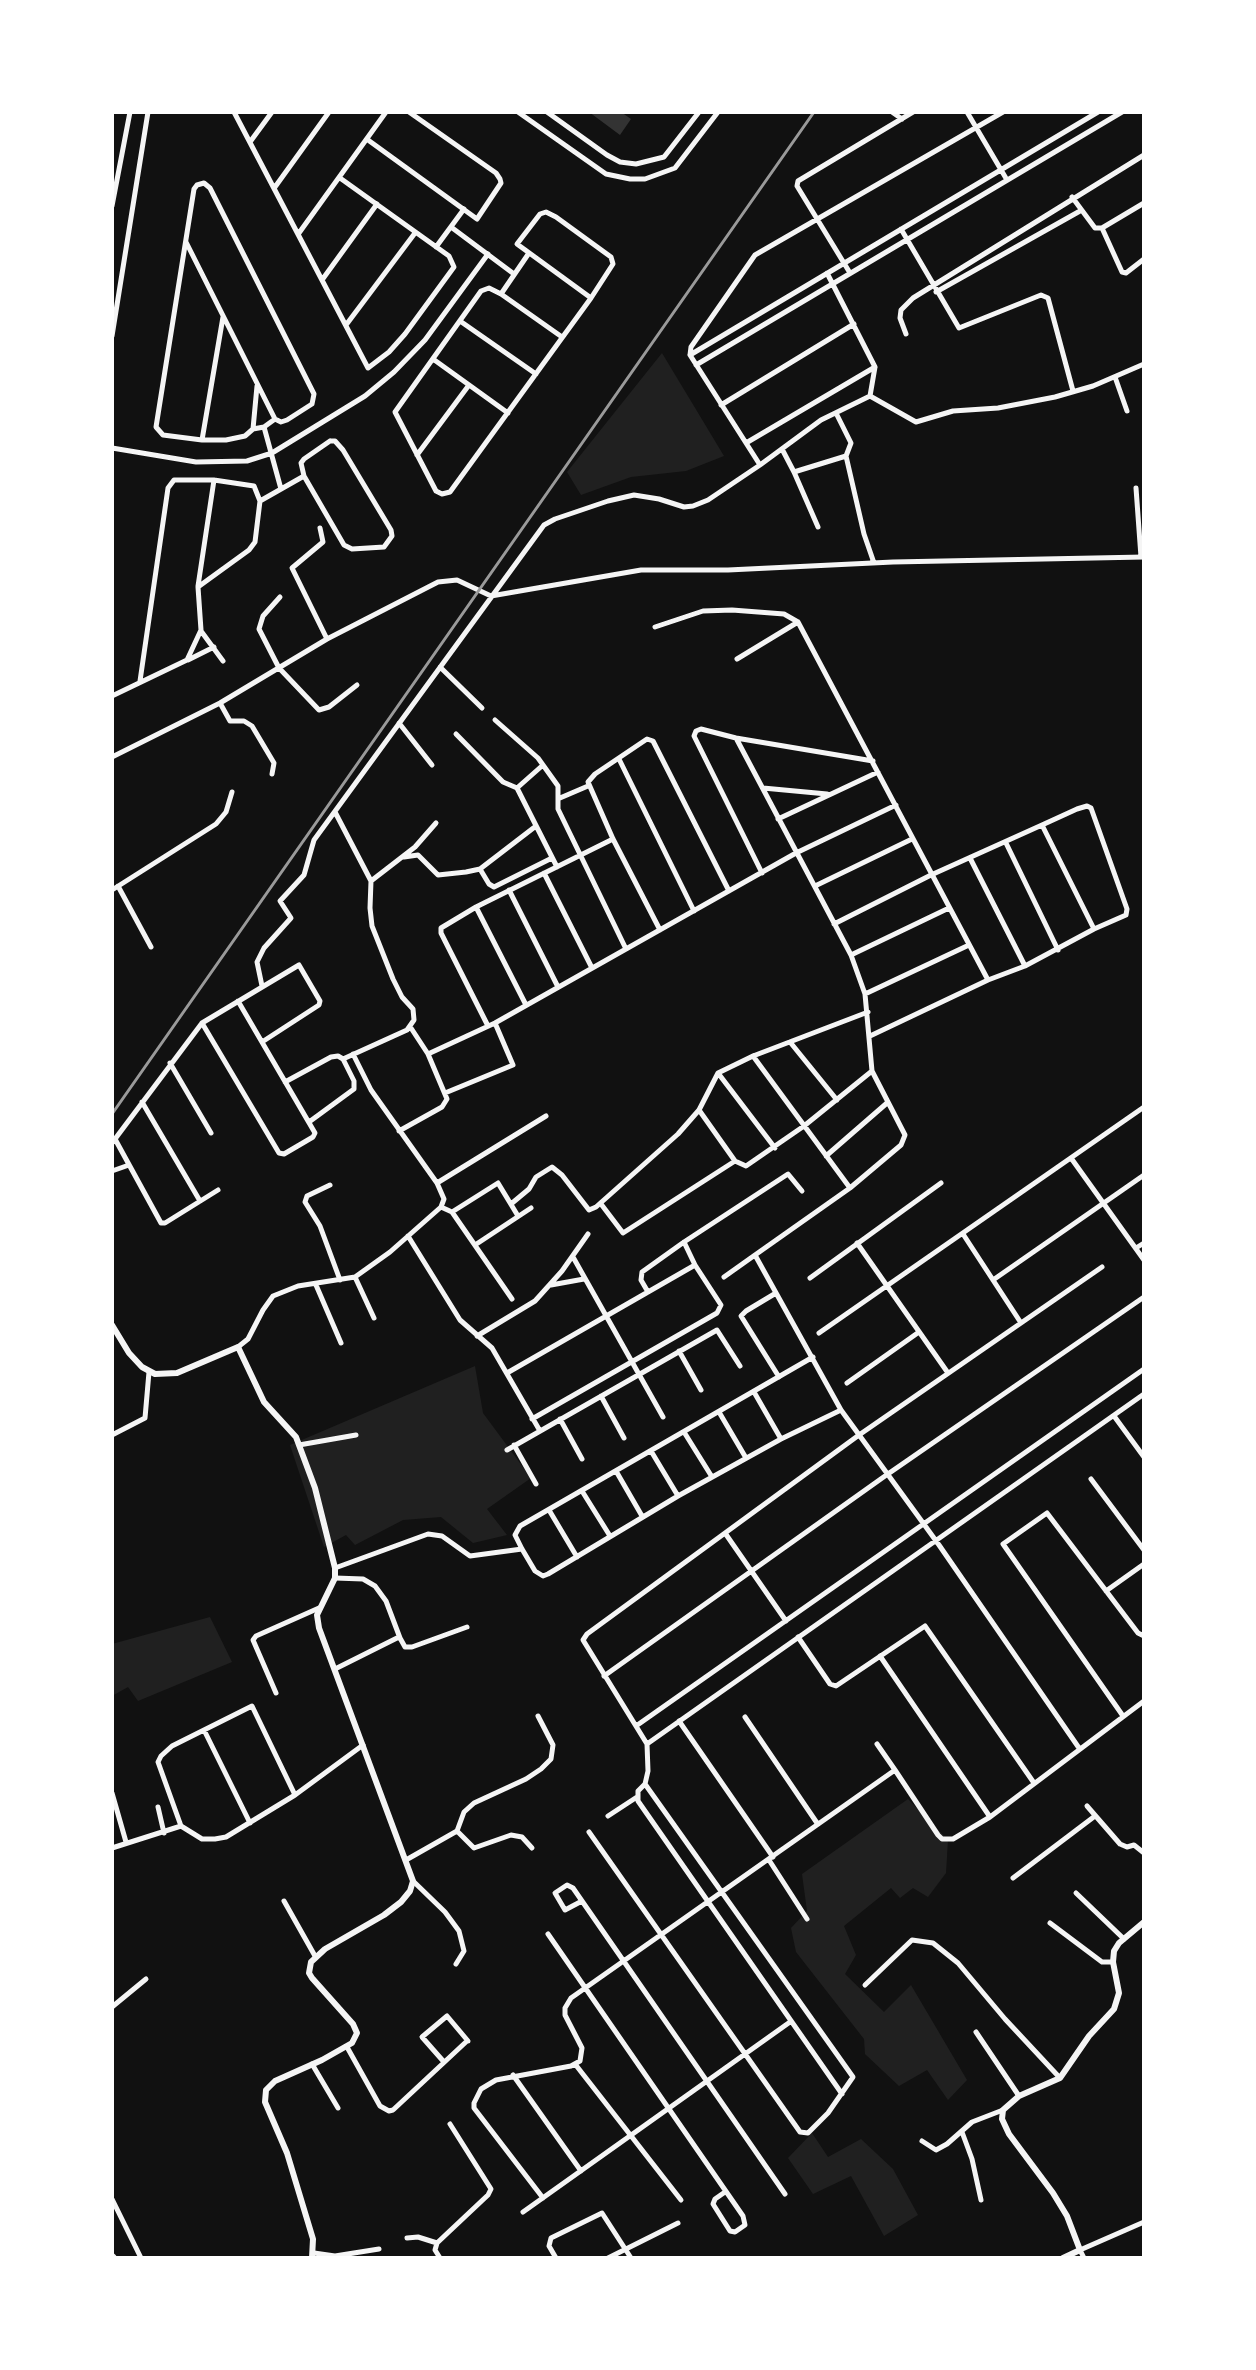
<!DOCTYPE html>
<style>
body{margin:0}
#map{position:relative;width:1256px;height:2370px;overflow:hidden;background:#111;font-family:Raleway,sans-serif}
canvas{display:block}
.frame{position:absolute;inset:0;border:114px solid #fff;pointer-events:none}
</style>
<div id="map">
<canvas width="1256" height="2370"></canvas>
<div class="frame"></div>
</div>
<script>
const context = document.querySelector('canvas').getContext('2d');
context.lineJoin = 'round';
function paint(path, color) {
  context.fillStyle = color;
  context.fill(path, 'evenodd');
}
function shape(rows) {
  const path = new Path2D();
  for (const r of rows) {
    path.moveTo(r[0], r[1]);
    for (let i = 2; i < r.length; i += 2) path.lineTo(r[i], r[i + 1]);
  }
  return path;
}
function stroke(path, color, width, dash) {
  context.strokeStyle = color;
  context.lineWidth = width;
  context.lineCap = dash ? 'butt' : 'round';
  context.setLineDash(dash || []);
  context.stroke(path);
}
paint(shape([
 [662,353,724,456,686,471,631,477,581,495,567,472],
 [475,1366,483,1413,531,1478,487,1509,507,1535,473,1543,441,1517,403,1520,355,1545,346,1535,324,1547,290,1445],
 [210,1617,232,1662,138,1701,128,1687,112,1696,112,1644],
 [908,1799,948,1840,946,1873,928,1897,913,1888,900,1898,891,1888,844,1926,856,1955,845,1974,884,2012,911,1985,967,2080,948,2100,927,2070,899,2086,865,2054,864,2039,796,1952,791,1928,807,1911,802,1874],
 [812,2133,828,2157,861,2139,893,2169,918,2215,884,2236,851,2176,813,2194,788,2158]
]), '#202020');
paint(shape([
 [589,112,621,112,631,119,620,135]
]), '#333');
stroke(shape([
 [234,112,368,368,389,352,405,334,454,267,449,256,340,178],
 [518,112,606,174,630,179,645,179,675,168,718,112],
 [547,112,607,155,620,162,636,164,664,157,699,112],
 [892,112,902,119],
 [967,112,1007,180],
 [368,140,477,219,501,183,500,179,496,173,409,112],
 [250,142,272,112],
 [275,187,329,112],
 [1072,197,1095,228,1102,228,1122,272,1126,273,1144,259],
 [112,206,130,112],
 [451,227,514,274],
 [1102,228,1144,203],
 [901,229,959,328,1041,295,1048,298,1073,391],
 [299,233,386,112],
 [186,242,275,419,281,422,287,420,312,404,314,394,210,188,204,183,197,185,194,189,156,427,163,435,202,440],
 [436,247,464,209],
 [850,273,797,186,798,181,913,112],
 [322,280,377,204],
 [936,292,1080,211],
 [501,294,529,253],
 [223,317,202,440,226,440,245,436,253,429,264,427,275,419],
 [460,321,536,374],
 [346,325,415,233],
 [906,334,900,318,901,310,913,298,1144,155],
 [112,336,148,112],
 [562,337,501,294,489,288,481,291,395,412,436,491,442,494,450,492,591,298,613,264,611,257,556,217,546,212,540,214,517,244,591,298],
 [690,355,1098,112],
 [433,359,508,413],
 [696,365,1122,112],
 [1115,377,1127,411],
 [870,396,916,422,953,411,998,408,1055,397,1093,386,1144,364],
 [721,405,854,324],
 [836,413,851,443,846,456,864,534,874,563],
 [264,427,281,489],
 [253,429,257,386],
 [330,441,335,441,343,450,391,530,392,536,384,547,352,549,344,545,304,476,301,463,304,459,330,441],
 [746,443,875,367],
 [112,448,196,462,247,461,272,453,365,396,394,372,425,340,488,254],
 [782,449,794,472,846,456],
 [417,455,469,385],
 [760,465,690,355,691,347,755,255,1003,112],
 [794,472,818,527],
 [1136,488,1141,557],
 [320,528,323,542,292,568,327,639],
 [198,586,214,480],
 [280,597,263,616,259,629,279,668,319,710,329,707,357,685],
 [655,627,703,611,732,610,784,614,798,622,988,980],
 [201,631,223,661],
 [737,659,798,622],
 [188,660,214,647],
 [440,667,482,708],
 [140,681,168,488,174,480,214,480,254,486,260,501],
 [112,696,187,660,201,630,198,587,249,550,255,542,260,501,304,476],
 [220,703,230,721,244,721,252,726,274,763,272,774],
 [495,720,538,758,558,786,558,809,626,949],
 [399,723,432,765],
 [456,734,503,782,517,788],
 [736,738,851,955,865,994,872,1071,905,1135,901,1145,850,1188,755,1255,841,1410,939,1545,1079,1748],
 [112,757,220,703,327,639,438,582,457,580,491,596,641,570,728,570,893,562,1144,557],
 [619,759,694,911],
 [543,765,517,788,557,867],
 [763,788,827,794],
 [560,798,588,786],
 [778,819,878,772],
 [1006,843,1058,950],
 [404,857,418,855,438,875,466,872,480,869,536,826],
 [970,858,1025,966],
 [480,869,489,884,494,887,552,858],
 [544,873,592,968],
 [762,873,694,736,696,731,701,729,736,738,873,761],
 [371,881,415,847,436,823],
 [118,886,151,947],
 [815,886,912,839],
 [112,890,216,824,226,812,232,792],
 [509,890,558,987],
 [476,907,526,1005],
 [834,924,931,875,1042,825,1094,929],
 [660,930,613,839,588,782,595,774,647,739,653,741,729,891],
 [851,955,949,908],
 [262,986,257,962,264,948,291,918,280,901,304,875,314,840,544,525,555,519,608,501,634,495,659,499,684,507,693,506,708,500,760,465,821,420,870,396,875,367,827,273],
 [865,994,969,945],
 [202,1023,279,1153,284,1154,313,1137,315,1133,238,1001],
 [488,1026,441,933,441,928,476,907,613,839],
 [870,1036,988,980,1025,966,1094,929,1126,915,1127,909,1091,808,1087,806,1077,809,1042,825],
 [790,1042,837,1100],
 [428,1054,495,1023,796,853,896,805],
 [753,1056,850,1188],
 [170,1063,211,1133],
 [718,1073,775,1148],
 [285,1082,331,1057,338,1056,343,1059,407,1030,414,1020,413,1009,402,997,393,979,372,926,370,908,371,881,335,812],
 [445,1093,513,1065,495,1023],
 [142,1102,200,1201],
 [699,1110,735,1161,746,1166,804,1126,872,1071],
 [309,1122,354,1089,354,1081,343,1059],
 [399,1131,442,1107,447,1099,428,1054,411,1028],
 [115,1139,161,1223,165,1223,218,1190],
 [112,1143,202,1023,299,965,320,1001,319,1005,262,1042],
 [826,1156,887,1103],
 [1071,1158,1144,1260],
 [112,1171,129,1165],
 [437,1183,546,1116],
 [330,1185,307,1196,305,1202,320,1226,340,1280],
 [511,1204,529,1189,536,1177,552,1167,562,1175,589,1210,596,1207,678,1134,699,1110,718,1073,753,1056,868,1012],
 [601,1204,623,1233,735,1161],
 [441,1207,452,1212,512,1299],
 [452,1212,498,1183,518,1216],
 [963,1234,1021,1323],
 [408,1236,460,1320,492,1348,540,1431],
 [684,1242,695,1265],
 [857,1243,948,1373],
 [475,1245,531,1208],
 [1136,1248,1144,1243],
 [573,1257,663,1417],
 [355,1277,374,1318],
 [724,1277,755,1255],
 [810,1278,941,1183],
 [993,1280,1144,1175],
 [316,1285,341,1343],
 [551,1285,584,1279],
 [648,1292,641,1280,642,1272,684,1242,788,1174,802,1191],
 [776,1293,746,1311,741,1316,779,1377],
 [819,1333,1144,1107],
 [477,1336,535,1301,562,1271,588,1234],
 [238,1347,248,1339,263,1310,273,1296,298,1286,355,1277,390,1252,441,1207,444,1199,437,1183,371,1090,353,1054],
 [679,1351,701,1390],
 [813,1357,520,1526,515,1535,522,1549,535,1571,543,1576,548,1574,678,1496,781,1439,841,1410],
 [507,1373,695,1265,721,1305,717,1313,532,1419],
 [847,1383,919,1332],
 [754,1392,781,1439],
 [601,1396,624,1438],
 [719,1412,746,1458],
 [1114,1416,1144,1457],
 [560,1419,582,1459],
 [684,1432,712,1477],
 [112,1435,145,1418,149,1372],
 [299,1445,356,1435],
 [514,1445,536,1484],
 [507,1450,717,1330,740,1366],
 [651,1451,678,1496],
 [616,1471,642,1516],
 [1091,1479,1144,1550],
 [582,1491,610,1536],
 [549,1510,577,1557],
 [725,1533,786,1621],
 [335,1568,428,1534,442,1536,470,1556,522,1549],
 [335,1578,363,1579,375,1586,386,1601,400,1638],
 [1106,1591,1144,1564],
 [798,1637,830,1684,836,1686,925,1626,1034,1783],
 [880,1656,990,1817],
 [335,1669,397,1638,400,1638,405,1647,412,1647,467,1627],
 [604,1676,885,1476,1144,1297],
 [276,1693,253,1640,256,1636,319,1608],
 [1123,1716,1003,1544,1047,1513,1138,1633,1144,1636],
 [745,1717,817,1823],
 [679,1721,773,1857],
 [636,1726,1144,1369],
 [204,1730,250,1823],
 [647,1744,1144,1394],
 [877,1744,895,1770],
 [112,1793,126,1842],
 [295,1795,252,1706,172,1746,161,1756,158,1762,181,1826,202,1839,215,1839,226,1837,295,1795,363,1745],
 [1087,1806,1120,1844,1127,1847,1134,1845,1144,1853],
 [158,1807,164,1833],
 [608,1816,637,1797],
 [457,1831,474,1848,511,1835,522,1837,532,1848],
 [589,1832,800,2132,808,2133,828,2113,853,2077,645,1784],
 [112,1848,181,1826],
 [406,1860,457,1831,464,1812,474,1803,526,1779,541,1769,551,1759,553,1745,538,1716],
 [769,1860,807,1919],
 [1013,1878,1095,1816],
 [413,1881,445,1912,459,1931,464,1951,456,1964],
 [1076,1893,1124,1939],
 [284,1901,315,1956],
 [582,1901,565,1910,555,1893,567,1885,573,1888,582,1901,785,2194],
 [1050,1923,1102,1962,1113,1962],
 [548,1934,743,2216,745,2225,735,2232,730,2231,713,2204,715,2199,725,2192],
 [865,1985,912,1940,933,1943,958,1963,1005,2019,1060,2078],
 [112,2007,146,1979],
 [976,2032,1019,2096],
 [347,2047,380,2106,389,2111,393,2110,467,2041,468,2041,447,2016,422,2037,444,2062],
 [312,2064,338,2108],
 [575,2064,681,2200],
 [513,2075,581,2171],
 [842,2094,638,1801,638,1791,645,1784,648,1771,647,1744,583,1640,587,1634,859,1435,1102,1267],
 [962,2132,972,2159,981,2200],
 [922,2141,936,2150,947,2144,972,2122,1003,2110],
 [543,2198,474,2108,474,2103,481,2089,496,2080,571,2066,580,2061,582,2048,565,2015,565,2008,571,1998,895,1770,938,1835,942,1839,953,1839,990,1817,1144,1701],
 [112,2199,141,2258],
 [523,2212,790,2022],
 [407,2238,418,2237,437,2243],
 [314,2253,335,2256,379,2249],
 [440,2258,435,2250,437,2243,488,2195,491,2189,450,2124],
 [556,2258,549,2246,551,2238,602,2213,631,2258],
 [608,2258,678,2223],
 [1084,2258,1080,2250,1144,2222]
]), '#f5f5f5', 5);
stroke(shape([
 [112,1325,129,1353,142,1367,155,1374,177,1373,238,1347,264,1402,296,1437,315,1488,335,1568,335,1578,317,1615,319,1628,413,1881,410,1891,401,1902,384,1915,325,1949,311,1962,309,1973,312,1978,353,2024,357,2033,352,2043,322,2060,275,2081,266,2090,265,2102,287,2153,313,2239,312,2258],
 [1063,2258,1080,2250,1067,2216,1053,2193,1009,2134,1002,2119,1003,2110,1019,2096,1060,2078,1089,2036,1114,2009,1119,1993,1113,1962,1114,1951,1119,1943,1144,1922]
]), '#f5f5f5', 6);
stroke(shape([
 [112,2257,113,2258]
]), '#f5f5f5', 8);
stroke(shape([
 [112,1114,814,112]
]), '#9a9a9a', 3);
</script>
